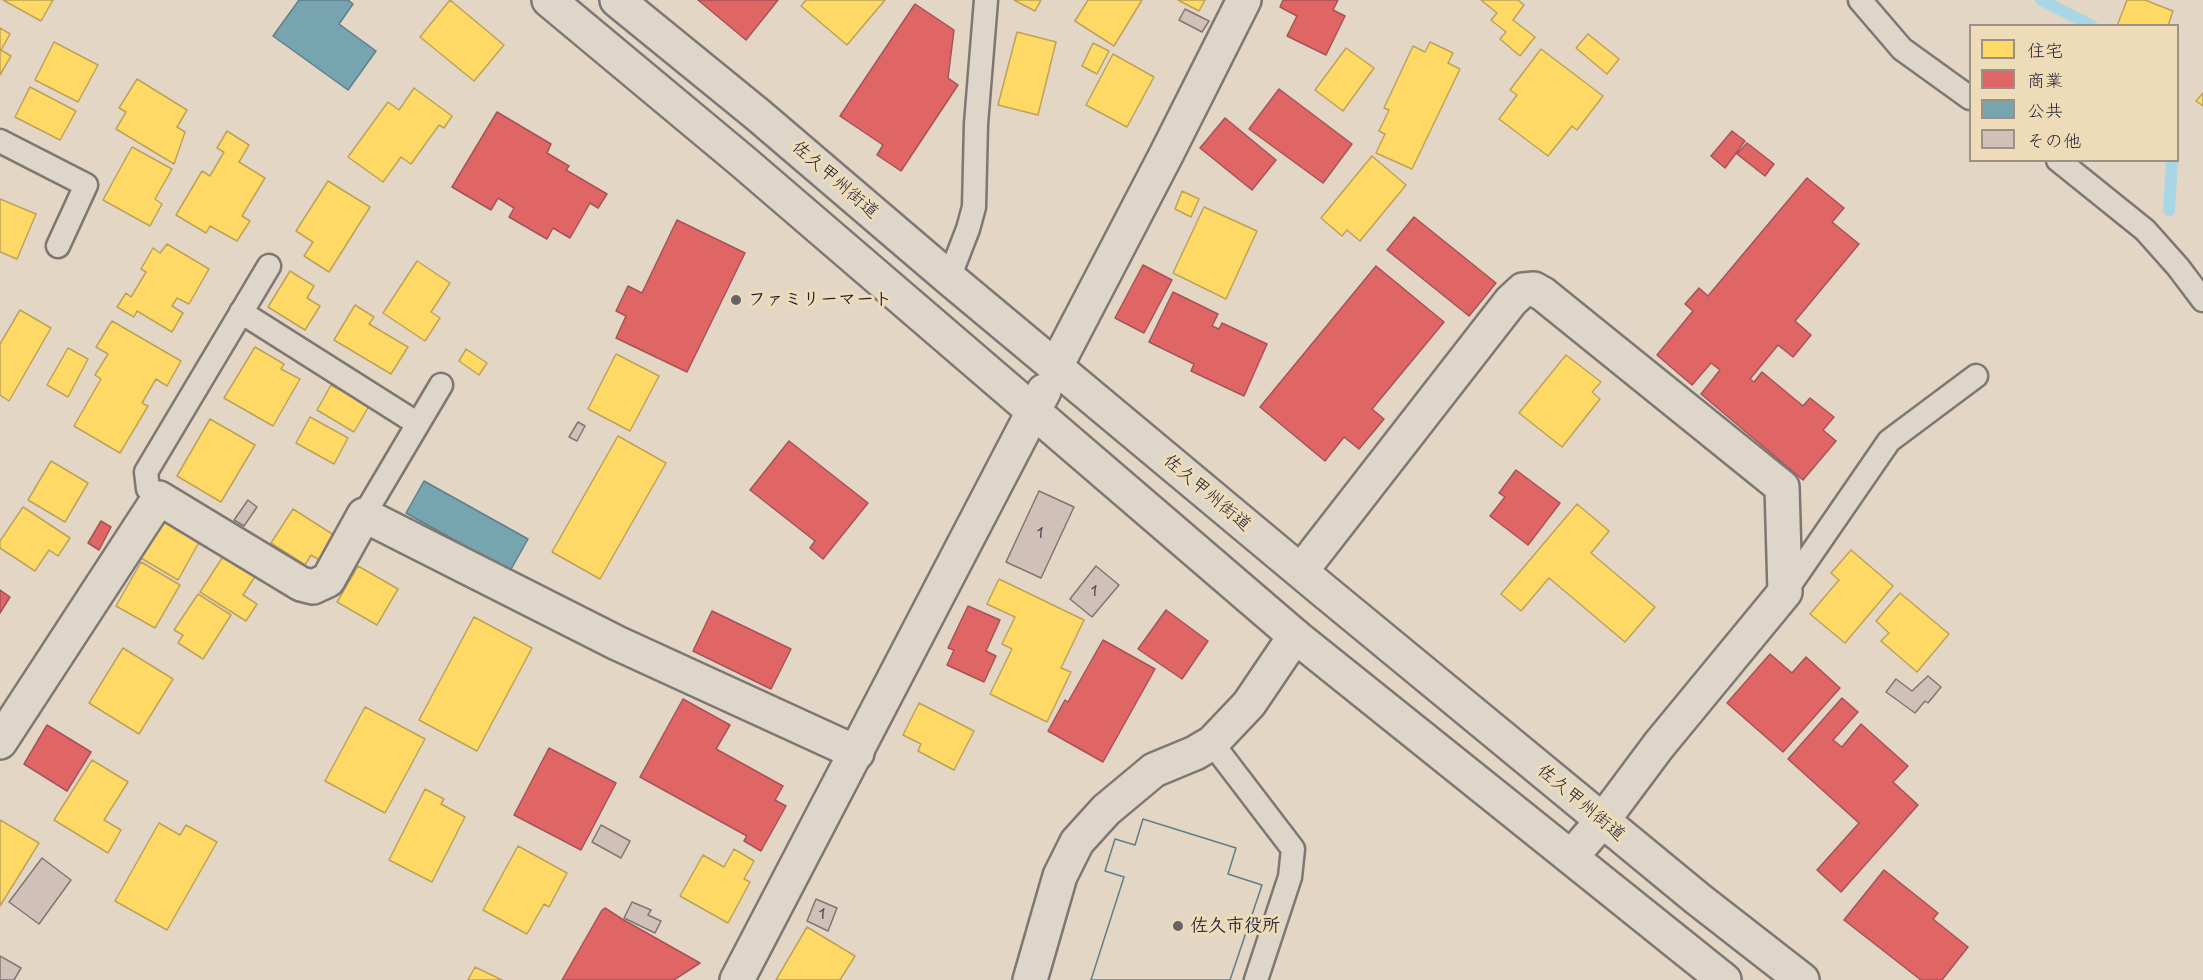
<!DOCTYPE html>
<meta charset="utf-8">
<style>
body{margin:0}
#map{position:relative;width:2203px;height:980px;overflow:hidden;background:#e4d6c4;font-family:"Playpen Sans","Klee One",sans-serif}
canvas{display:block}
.legend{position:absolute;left:1969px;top:24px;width:210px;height:138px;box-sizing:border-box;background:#eedbb8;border:2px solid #9c9186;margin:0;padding:8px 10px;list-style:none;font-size:18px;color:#22223b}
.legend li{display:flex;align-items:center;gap:12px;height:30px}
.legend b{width:30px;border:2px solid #9c9186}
</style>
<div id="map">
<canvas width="2203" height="980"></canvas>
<ul class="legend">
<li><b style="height:16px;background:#ffd966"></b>住宅</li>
<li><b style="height:16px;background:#e06666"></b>商業</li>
<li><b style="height:16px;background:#76a5af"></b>公共</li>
<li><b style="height:16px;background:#d0c0b8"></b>その他</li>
</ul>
</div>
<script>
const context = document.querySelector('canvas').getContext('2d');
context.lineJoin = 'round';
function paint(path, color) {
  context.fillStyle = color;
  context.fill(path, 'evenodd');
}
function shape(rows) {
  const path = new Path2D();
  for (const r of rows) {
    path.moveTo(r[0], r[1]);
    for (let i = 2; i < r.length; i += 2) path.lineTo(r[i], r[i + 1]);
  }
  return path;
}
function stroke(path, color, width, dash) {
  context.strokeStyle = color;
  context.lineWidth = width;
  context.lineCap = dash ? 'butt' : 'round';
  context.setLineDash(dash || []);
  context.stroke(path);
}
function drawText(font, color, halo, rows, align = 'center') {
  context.font = font + ' "Playpen Sans","Klee One",sans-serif';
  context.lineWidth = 6;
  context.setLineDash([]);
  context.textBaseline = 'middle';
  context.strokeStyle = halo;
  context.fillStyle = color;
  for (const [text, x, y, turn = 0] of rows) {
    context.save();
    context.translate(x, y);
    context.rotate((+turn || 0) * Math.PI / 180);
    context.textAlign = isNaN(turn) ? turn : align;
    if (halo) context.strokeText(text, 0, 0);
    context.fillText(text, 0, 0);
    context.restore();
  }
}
const homes = shape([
 [3,0,53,0,41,21,3,0],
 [450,0,504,45,474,81,420,37,450,0],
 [806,0,885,0,847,45,801,6,806,0],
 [1014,0,1041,0,1035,11,1014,0],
 [1088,0,1142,0,1114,46,1075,21,1088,0],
 [1178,0,1205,0,1199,11,1178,0],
 [1481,0,1518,0,1524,5,1513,20,1535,37,1520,56,1500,39,1506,32,1491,20,1497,13,1481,0],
 [2127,0,2145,0,2173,11,2168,26,2117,26,2127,0],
 [0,28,10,34,1,50,11,56,0,75,0,28],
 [1017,32,1056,42,1038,115,998,105,1017,32],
 [1588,34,1619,59,1607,74,1576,48,1588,34],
 [54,42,98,65,78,102,35,80,54,42],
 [1430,42,1453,53,1448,63,1460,69,1412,169,1376,153,1385,134,1379,131,1389,110,1384,108,1413,46,1425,52,1430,42],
 [1093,43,1109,51,1097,74,1082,66,1093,43],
 [1346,48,1374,68,1343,111,1315,90,1346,48],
 [1541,49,1603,96,1577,130,1572,126,1548,156,1499,119,1517,95,1510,90,1541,49],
 [1113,54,1154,77,1127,127,1086,105,1113,54],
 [137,79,187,110,177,127,185,132,174,164,116,129,126,112,119,108,137,79],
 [30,87,76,111,60,140,15,117,30,87],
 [414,88,452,116,444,128,439,125,411,164,401,157,383,182,348,157,388,102,399,110,414,88],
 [2203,93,2203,106,2196,101,2203,93],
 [227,131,249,145,239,162,265,178,242,216,250,221,237,241,210,226,206,233,176,215,202,171,210,176,224,152,217,148,227,131],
 [132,147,172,169,155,199,162,204,150,226,103,200,132,147],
 [1372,156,1406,185,1360,241,1347,230,1342,236,1321,218,1372,156],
 [328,181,370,207,329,272,304,256,313,242,296,231,328,181],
 [1182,191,1199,199,1191,217,1175,209,1182,191],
 [0,199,36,214,17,259,0,252,0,199],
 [1204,207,1257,231,1226,299,1173,273,1204,207],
 [167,244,209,269,189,304,177,298,172,306,183,313,172,332,137,311,134,317,117,307,126,293,131,297,146,272,141,269,153,248,160,253,167,244],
 [417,261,450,283,431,312,440,318,425,341,383,313,417,261],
 [290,271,314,286,307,298,320,306,305,330,268,307,290,271],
 [355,305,374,317,369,324,408,347,391,374,334,340,355,305],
 [20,310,51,328,9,401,0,395,0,344,20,310],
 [112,321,181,361,167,386,156,379,142,403,148,406,120,453,74,426,101,379,95,375,108,354,96,347,112,321],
 [255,347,284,364,281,369,300,379,273,426,224,398,255,347],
 [68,348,88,359,68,397,47,385,68,348],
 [466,349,487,363,479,375,459,361,466,349],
 [616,354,659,376,630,431,588,409,616,354],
 [1566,355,1601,382,1592,392,1600,399,1562,447,1519,413,1566,355],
 [331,385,369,406,354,432,317,410,331,385],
 [310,417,348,438,334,464,296,443,310,417],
 [210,419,255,445,221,502,177,476,210,419],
 [618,436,666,463,600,579,552,552,618,436],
 [51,461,88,483,65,522,28,500,51,461],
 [1577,504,1609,531,1591,553,1655,607,1625,642,1549,578,1521,611,1501,594,1577,504],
 [23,507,70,538,58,556,49,550,35,571,0,548,0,541,23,507],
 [293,509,337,537,321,561,311,555,305,565,271,543,293,509],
 [165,515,202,537,178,580,141,558,165,515],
 [1851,550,1893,586,1845,643,1810,614,1839,580,1831,573,1851,550],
 [226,552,258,572,243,595,257,604,246,621,200,592,226,552],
 [141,562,180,585,155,628,116,606,141,562],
 [358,566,398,589,377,625,337,602,358,566],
 [999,579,1084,620,1061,668,1071,672,1047,722,990,694,1012,649,1002,644,1015,617,987,604,999,579],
 [1900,593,1949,634,1917,672,1881,641,1889,633,1876,621,1900,593],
 [198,594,231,615,203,659,178,643,183,635,174,630,198,594],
 [474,617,532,648,477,751,419,720,474,617],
 [123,648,173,679,139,734,89,703,123,648],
 [919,703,974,731,954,770,918,751,921,744,903,735,919,703],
 [365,707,425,739,385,813,325,781,365,707],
 [92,760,128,782,104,820,121,830,108,853,54,820,92,760],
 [425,789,444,799,441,804,465,817,432,882,389,860,425,789],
 [0,820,39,843,0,906,0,820],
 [159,823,180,835,186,825,217,842,167,930,115,901,159,823],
 [518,846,567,873,549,907,544,904,527,934,483,910,518,846],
 [734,849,754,861,744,879,750,882,728,923,680,896,703,855,724,867,734,849],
 [807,927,855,956,840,980,776,980,807,927],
 [475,967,502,980,468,980,475,967]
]);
paint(homes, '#ffd966');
stroke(homes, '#bda259', 1.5);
const shops = shape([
 [698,0,778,0,746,40,698,0],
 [1283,0,1338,0,1333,10,1345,16,1326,55,1287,36,1297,16,1280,7,1283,0],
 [915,4,954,30,948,78,958,85,901,171,877,155,883,145,840,116,915,4],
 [1279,89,1352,144,1323,183,1249,129,1279,89],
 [497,112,551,144,547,153,569,166,566,170,607,194,598,208,590,203,570,238,553,228,547,239,509,217,514,208,498,198,491,210,452,187,497,112],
 [1225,118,1276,160,1252,190,1200,148,1225,118],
 [1732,131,1745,141,1725,168,1711,156,1732,131],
 [1747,143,1774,164,1765,176,1737,154,1747,143],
 [1807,178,1844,208,1832,222,1859,244,1795,321,1811,335,1793,357,1778,345,1750,379,1754,382,1762,372,1803,406,1810,398,1834,417,1823,430,1836,441,1803,480,1701,394,1720,370,1711,363,1692,385,1657,355,1693,311,1685,304,1699,288,1708,296,1807,178],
 [1414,217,1496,283,1469,316,1387,250,1414,217],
 [677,220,745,253,687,372,616,338,626,316,616,311,628,286,642,293,677,220],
 [1143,265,1172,280,1144,333,1115,318,1143,265],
 [1376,266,1444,322,1372,409,1384,419,1359,449,1344,437,1325,461,1260,407,1376,266],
 [1173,292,1218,314,1212,326,1219,329,1222,323,1267,344,1244,396,1191,371,1194,364,1149,342,1173,292],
 [789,441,868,503,823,559,810,548,815,541,750,490,789,441],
 [1516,470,1560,503,1528,545,1490,516,1505,497,1499,493,1516,470],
 [101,521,111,527,99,550,88,543,101,521],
 [0,590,10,597,0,613,0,590],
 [968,606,1000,620,986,651,996,656,984,682,947,665,954,650,948,648,968,606],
 [1166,610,1208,641,1182,679,1138,649,1166,610],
 [712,611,791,649,771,689,693,651,712,611],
 [1103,640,1155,669,1103,762,1048,731,1065,700,1068,702,1103,640],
 [1770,654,1792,673,1806,657,1840,688,1783,752,1727,703,1770,654],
 [1842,698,1858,712,1833,740,1842,747,1861,724,1908,766,1893,782,1918,805,1841,892,1817,870,1859,823,1788,759,1842,698],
 [683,699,730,725,716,749,783,786,775,800,786,806,761,851,744,841,747,836,640,777,683,699],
 [47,725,91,752,67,791,24,764,47,725],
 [549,748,616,783,581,850,514,815,549,748],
 [1884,870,1938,913,1933,919,1968,947,1942,980,1921,980,1844,920,1884,870],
 [605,908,622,919,700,963,674,980,562,980,602,910,605,908]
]);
paint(shops, '#e06666');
stroke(shops, '#a75259', 1.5);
const public = shape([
 [299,0,348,0,353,4,339,24,376,51,348,90,273,36,299,0],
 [424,481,528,539,510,571,406,513,424,481],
 [1143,819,1236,848,1228,874,1262,885,1230,980,1091,980,1124,877,1105,871,1115,839,1135,845,1143,819],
 [1143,819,1236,848,1228,874,1262,885,1230,980,1091,980,1124,877,1105,871,1115,839,1135,845,1143,819]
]);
paint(public, '#76a5af');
stroke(public, '#5d7e8c', 1.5);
stroke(shape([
 [2041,0,2092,26],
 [2169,210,2172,160]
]), '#a9d6e4', 12);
const building = shape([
 [1185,9,1209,21,1202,32,1179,20,1185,9],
 [578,422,585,426,577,441,569,437,578,422],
 [1039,491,1074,507,1041,578,1006,562,1039,491],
 [248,500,257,507,244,526,234,520,248,500],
 [1096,566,1119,585,1092,617,1070,599,1096,566],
 [1928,676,1941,687,1928,703,1925,701,1915,713,1886,692,1896,679,1912,691,1928,676],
 [601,825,630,841,621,858,592,842,601,825],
 [42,858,71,880,39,924,9,902,42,858],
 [816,899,837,908,828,931,807,921,816,899],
 [632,902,651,910,648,915,661,921,655,933,624,918,632,902],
 [0,956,21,968,14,980,0,980,0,956]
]);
paint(building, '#d0c0b8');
stroke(building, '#7e7774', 1.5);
const lane = shape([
 [1860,0,1902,49,1970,98],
 [0,141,86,185,58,246],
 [2058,160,2145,230,2178,267,2203,300],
 [949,278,968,229,974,207,976,124,986,0],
 [241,312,418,424],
 [159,498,148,489,146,472,269,266],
 [364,515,441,385],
 [1785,592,1889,441,1976,376],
 [1212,743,1293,849,1290,877,1256,980]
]);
const street = shape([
 [1056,366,1166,155,1244,0],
 [1301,571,1511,301,1523,290,1534,289,1543,294,1782,487,1785,592,1659,745,1603,820,1571,857],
 [0,742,159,498,301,584,313,587,328,580,364,515,617,643,857,753],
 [1030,980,1060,876,1077,842,1106,810,1154,770,1195,753,1212,743,1249,704,1295,636]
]);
const secondary = shape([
 [549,0,741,160,1295,636,1724,980],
 [617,0,757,114,949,278,1323,590,1698,899,1802,980],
 [737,980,1044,391]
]);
stroke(lane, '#7e7774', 27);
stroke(street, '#7e7774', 38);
stroke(secondary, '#7e7774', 38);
stroke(lane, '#ddd6c9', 22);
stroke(street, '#ddd6c9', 33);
stroke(secondary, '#ddd6c9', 33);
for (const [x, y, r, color] of [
 [736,300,6,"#66616b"],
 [1178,926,6,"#66616b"]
]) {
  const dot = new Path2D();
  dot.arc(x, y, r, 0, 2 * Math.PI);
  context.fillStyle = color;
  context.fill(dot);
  stroke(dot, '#eedbb8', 2);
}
drawText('15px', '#514d5d', null, [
 ["1",1040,534],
 ["1",1094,592],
 ["1",822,915]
]);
drawText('18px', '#22223b', '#eedbb8', [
 ["佐久甲州街道",835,180,41],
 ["佐久甲州街道",1207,493,40],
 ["佐久甲州街道",1581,803,40]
]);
drawText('bold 18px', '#22223b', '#eedbb8', [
 ["ファミリーマート",748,300],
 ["佐久市役所",1190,926]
], 'left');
</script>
